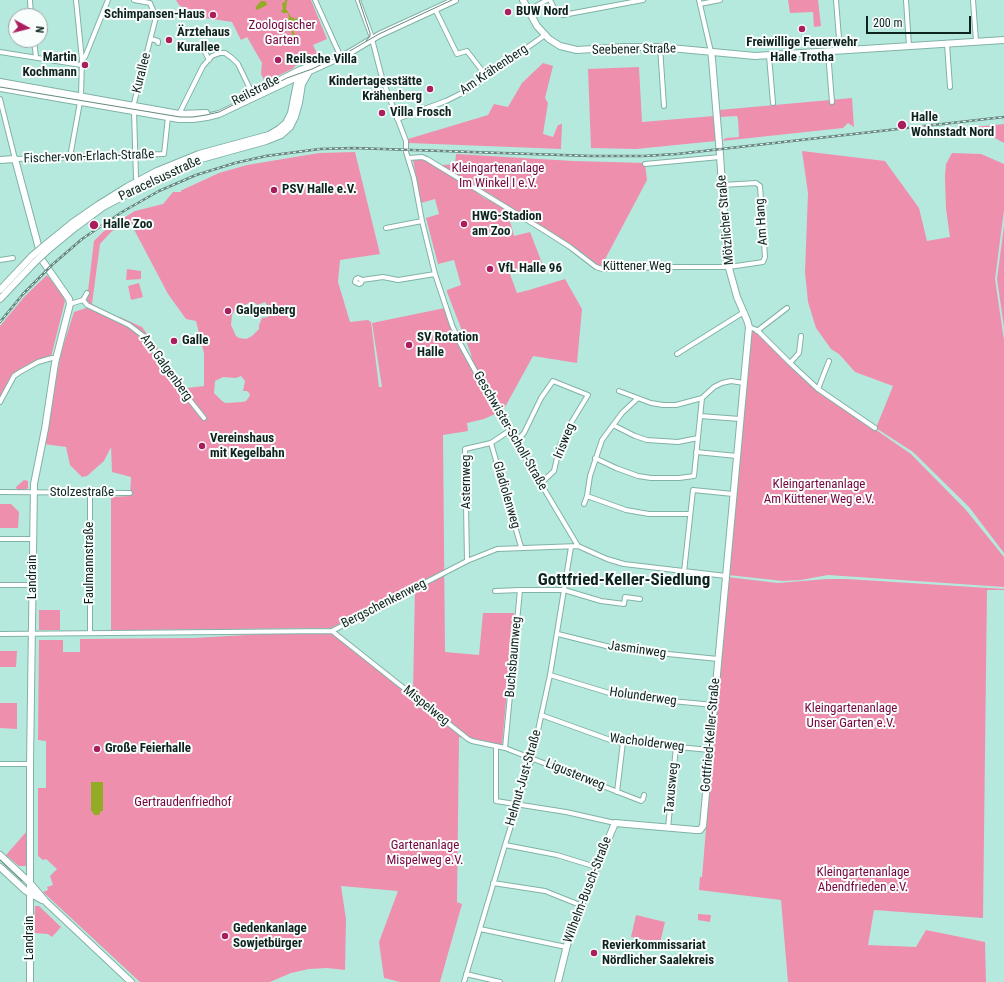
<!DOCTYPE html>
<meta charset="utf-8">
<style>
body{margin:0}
#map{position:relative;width:1004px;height:982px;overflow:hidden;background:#b6e9dd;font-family:"Roboto Condensed",sans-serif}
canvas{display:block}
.north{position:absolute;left:8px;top:8px;width:40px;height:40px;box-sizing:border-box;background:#f9fefd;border:1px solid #9ba6a4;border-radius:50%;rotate:97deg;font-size:11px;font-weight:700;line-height:16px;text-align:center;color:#0e221e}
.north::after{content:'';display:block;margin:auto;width:14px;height:18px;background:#ab1e5e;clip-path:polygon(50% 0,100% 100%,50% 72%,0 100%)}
.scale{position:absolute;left:866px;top:16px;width:105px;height:18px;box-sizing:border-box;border:2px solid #0e221e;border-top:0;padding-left:5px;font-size:12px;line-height:14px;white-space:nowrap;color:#0e221e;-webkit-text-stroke:3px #f9fefd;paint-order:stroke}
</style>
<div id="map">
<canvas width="1004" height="982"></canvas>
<div class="north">N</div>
<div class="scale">200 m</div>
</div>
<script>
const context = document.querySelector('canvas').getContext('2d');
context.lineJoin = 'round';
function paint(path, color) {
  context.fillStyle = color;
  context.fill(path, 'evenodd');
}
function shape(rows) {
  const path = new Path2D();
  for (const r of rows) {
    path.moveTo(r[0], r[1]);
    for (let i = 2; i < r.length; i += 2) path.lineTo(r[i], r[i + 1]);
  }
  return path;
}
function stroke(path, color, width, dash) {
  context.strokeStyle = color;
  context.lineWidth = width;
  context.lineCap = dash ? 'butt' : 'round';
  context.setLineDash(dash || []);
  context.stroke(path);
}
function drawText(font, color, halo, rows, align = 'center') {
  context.font = font + ' "Roboto Condensed",sans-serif';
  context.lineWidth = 4;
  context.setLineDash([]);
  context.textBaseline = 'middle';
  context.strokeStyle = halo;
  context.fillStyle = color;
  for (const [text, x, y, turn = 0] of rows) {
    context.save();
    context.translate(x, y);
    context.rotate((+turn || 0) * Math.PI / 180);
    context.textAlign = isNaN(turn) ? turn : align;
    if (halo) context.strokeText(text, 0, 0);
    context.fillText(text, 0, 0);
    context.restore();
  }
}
paint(shape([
 [176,0,311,0,327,39,313,45,318,55,295,66,292,69,265,82,261,74,262,63,247,37,241,40,232,22,199,17,179,5],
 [788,0,818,0,821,26,814,27,813,12,790,13],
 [543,63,553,66,545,98,548,103,543,134,553,137,558,125,562,124,561,149,409,143,408,139,488,115,494,104,508,107,522,83],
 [639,67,642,122,714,116,716,141,636,149,591,148,588,69],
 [852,98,854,127,848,123,843,128,722,141,726,138,739,137,738,119,737,116,720,117,719,110],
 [1004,124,1004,143,974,127],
 [802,151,885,161,919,208,927,241,950,237,946,209,945,176,946,164,952,153,981,154,1004,164,1004,210,995,279,1004,340,1004,553,969,507,913,452,876,428,893,386,855,372,839,354,831,349,816,328,808,302,805,272,808,193],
 [355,152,380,254,340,260,338,282,350,322,368,320,371,322,379,387,382,387,372,323,445,308,451,329,473,369,471,354,447,292,447,290,461,285,454,260,438,264,426,218,439,214,435,199,421,203,413,160,423,159,477,192,477,193,486,199,496,203,513,215,510,221,514,236,530,232,542,263,510,274,517,293,529,290,565,279,582,309,577,363,533,356,499,418,495,414,484,419,467,423,468,431,443,435,445,652,479,655,483,613,514,613,502,745,471,740,459,737,457,902,462,904,440,982,400,982,384,978,379,942,398,891,341,886,346,919,345,970,327,968,309,969,291,973,270,982,140,982,43,892,48,890,47,887,53,885,50,876,57,869,46,859,43,860,38,856,38,788,46,788,46,741,38,740,39,640,63,640,63,652,80,652,80,639,194,638,331,630,413,693,415,586,331,628,134,630,111,634,111,497,130,496,131,477,112,472,111,447,104,461,87,476,82,477,70,465,66,447,44,444,61,353,74,312,86,308,94,241,103,232,117,222,135,211,163,204,173,192,182,192,180,191,219,173,247,165,319,153],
 [129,220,168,294,186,319,196,321,204,353,204,386,187,388,142,327,120,317,116,317,92,304,100,244,111,232],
 [265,302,267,305,269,315,268,317,262,318,259,325,259,329,252,336,246,339,239,338,236,336,231,325,232,315,235,310,247,304,255,303,257,305],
 [241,376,245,381,243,391,247,391,250,394,249,397,246,401,242,402,225,403,221,400,214,393,215,381,223,377,236,378],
 [456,154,573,161,645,163,647,180,601,267,493,196,442,167,443,165,455,164],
 [1004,226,1004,327,997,279],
 [127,269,141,271,141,279,126,280],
 [47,275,62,294,65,301,51,357,14,375,10,379,0,398,0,326,25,296],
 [139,283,143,297,131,300,128,286],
 [751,329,756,331,789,364,818,390,911,454,966,510,1004,557,1004,587,828,575,801,580,783,581,728,575],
 [24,480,28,481,28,488,25,490,17,490,16,487],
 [0,504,11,504,19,512,18,528,0,528],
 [727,577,778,583,827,579,847,579,1004,589,1004,590,987,590,983,918,874,910,868,945,916,947,926,930,985,942,986,982,788,982,781,900,699,890,700,877,702,877],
 [39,610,60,610,60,630,39,630],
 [0,651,17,651,16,667,0,667],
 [0,703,17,703,17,729,0,728],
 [27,831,26,866,19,866,6,855],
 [35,906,39,906,61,927,52,937,48,934,34,933],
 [698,914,711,915,710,922,698,920],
 [636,915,665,922,660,943,631,937]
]), '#ef8fae');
paint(shape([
 [285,0,288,0,287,1,286,9,291,17,295,19,297,18,299,22,297,24,297,28,293,30,295,35,293,36,291,31,288,30,288,26,285,25,287,20,289,18,288,13,283,13,281,11,283,9,282,3,285,2],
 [261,1,265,1,267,4,267,5,257,10,255,8],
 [91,782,103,782,103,811,101,811,99,815,94,815,92,811,91,811]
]), '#94ac25');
const street = shape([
 [30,0,31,16],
 [76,0,82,60,81,96],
 [315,0,339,53],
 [358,0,371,35],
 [550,0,556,12,563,15,643,0],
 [699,0,711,52],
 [836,0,840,51],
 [906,0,909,46],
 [973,0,976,41],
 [700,4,720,0],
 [435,9,457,54,467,51,487,77],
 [529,10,547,0],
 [151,39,158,41,158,43],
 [372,39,382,78,406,141,406,152,414,178,422,221,435,274,452,325,460,343,478,376,516,442,578,546],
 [34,40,36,57],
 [947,44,950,87],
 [660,47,664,106],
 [0,52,81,65],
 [828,52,832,102],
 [220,53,225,53,232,58,238,64,252,93],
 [769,56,773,103],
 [82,60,85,57,108,0],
 [209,60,205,52,206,48,211,46,220,53],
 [0,99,15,159,164,154,168,117],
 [133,107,156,17,150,3,134,0],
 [134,111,136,178],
 [179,114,203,66,212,56,220,53],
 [397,119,446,101,466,91,545,35],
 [70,157,80,102],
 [409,158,422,157,427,159,545,231,570,247,596,267,602,269,668,267,729,267,763,262,765,257,760,186,756,183,722,185],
 [645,164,720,157],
 [386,228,422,221],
 [0,260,13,258],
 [362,280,361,283,359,284,355,282,356,279,358,278,362,280,383,277,398,280,435,274],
 [83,300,87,305,129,325,146,338,169,374,204,418],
 [70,304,83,300,87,293],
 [749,327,757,330,790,363,818,389,875,428],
 [757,331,787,308],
 [677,354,744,312],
 [790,363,799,353,801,336],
 [818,389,829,361],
 [619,391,651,403,663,405,676,405,702,398],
 [0,402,14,376,20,372,38,362,52,358,56,359],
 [700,416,740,419],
 [613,425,635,436,647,440,678,442,698,438],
 [516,442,524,433,541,398,553,381,588,395,568,428,560,445,554,471,540,484],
 [491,443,521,547],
 [696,452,737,456],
 [595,458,616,468,638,476,651,478,679,478,694,476,702,398,714,387,722,383,731,381,744,383],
 [0,492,130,493],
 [587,496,626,510,649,514,690,514],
 [584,504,587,496,590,476,602,440,622,413,637,399],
 [0,539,33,539],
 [467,561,465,449,491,443,509,431],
 [684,572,693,490,733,494],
 [0,585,33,585],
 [520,590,564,590,601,601,624,604,625,597,640,599],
 [495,591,520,590,505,748],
 [332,631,468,739,472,741,505,748,641,801,643,799,644,795],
 [90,633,90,492],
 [0,634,332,631,467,561,497,549,578,546,607,559,624,564,726,576],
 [558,634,618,649,718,659],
 [550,675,619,696,714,705],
 [541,715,613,741,710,750],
 [496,746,496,801,566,812,615,823],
 [0,764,30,764],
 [617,792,623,742],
 [668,828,676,747],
 [505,845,557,855,596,867],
 [493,883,545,891,580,905],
 [480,929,566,947],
 [466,974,500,982],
 [464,982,505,845,532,758,550,675,571,547]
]);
const secondary = shape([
 [523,0,537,26,549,39,560,46,577,50,624,47,660,47,755,56,1004,40],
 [0,82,179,114,206,113],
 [0,88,179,119,193,119,207,117,219,114,310,71,349,53,379,35,455,0],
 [246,97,300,70,315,64],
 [0,160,15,159,42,260,69,299,70,304,55,363,45,429,34,484,30,764,30,982],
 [45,245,72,223,98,205,127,187,157,171,199,154,269,135,279,129,286,123,291,113,297,83,301,74],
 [48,250,76,227,103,207,163,175,201,159,266,141,281,135,290,127,295,117,299,103,302,84,309,72],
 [0,290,32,256],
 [0,299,35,262],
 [0,855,30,883,46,902,131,982],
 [0,867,26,891,42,900],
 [558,982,571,929,615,823,696,830,700,830,703,826,749,327,747,320,737,297,727,261,720,155,712,59,711,52]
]);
stroke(street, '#80b2a7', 6);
stroke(secondary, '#80b2a7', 8);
stroke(street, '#fff', 4);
stroke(secondary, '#fff', 6);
stroke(shape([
 [359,0,370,33,370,36,366,41],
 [0,87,180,117,193,117,206,115,219,112,287,78,312,69,348,52,379,34,452,0],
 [0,860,22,881]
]), '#64877f', 1);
const rail = shape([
 [0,322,23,294,52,265,82,239,122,212,159,191,196,175,235,163,266,156,320,149,353,148,591,156,644,156,677,154,1004,117]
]);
stroke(rail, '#64877f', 2.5);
stroke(rail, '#f9fefd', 1, [3]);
const secondaryBridge = shape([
 [32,256,45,245],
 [35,262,48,250]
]);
stroke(secondaryBridge, '#80b2a7', 8, []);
stroke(secondaryBridge, '#fff', 6);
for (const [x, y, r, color] of [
 [508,12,4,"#ab1e5e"],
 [213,15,4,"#ab1e5e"],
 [802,29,4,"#ab1e5e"],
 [169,40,4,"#ab1e5e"],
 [278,60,4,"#ab1e5e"],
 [85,65,4,"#ab1e5e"],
 [430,89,4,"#ab1e5e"],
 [382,113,4,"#ab1e5e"],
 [902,125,5,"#ab1e5e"],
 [274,190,4,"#ab1e5e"],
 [464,224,4,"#ab1e5e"],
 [94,225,5,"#ab1e5e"],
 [490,269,4,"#ab1e5e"],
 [228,311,4,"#ab1e5e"],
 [174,341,4,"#ab1e5e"],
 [409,345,4,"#ab1e5e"],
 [202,446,4,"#ab1e5e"],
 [97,749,4,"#ab1e5e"],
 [225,936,4,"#ab1e5e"],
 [594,953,4,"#ab1e5e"]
]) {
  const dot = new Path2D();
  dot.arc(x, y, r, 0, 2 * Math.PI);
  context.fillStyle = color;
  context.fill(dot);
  stroke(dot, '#f9fefd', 1.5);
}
drawText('bold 13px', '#0e221e', '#f9fefd', [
 ["BUW Nord",516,12],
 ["Schimpansen-Haus",205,15,"right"],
 ["Ärztehaus",177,33],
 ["Kurallee",177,48],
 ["Freiwillige Feuerwehr",802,43,"center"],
 ["Halle Trotha",802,58,"center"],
 ["Martin",77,58,"right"],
 ["Kochmann",77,73,"right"],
 ["Reilsche Villa",286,60],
 ["Kindertagesstätte",422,82,"right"],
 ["Krähenberg",422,97,"right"],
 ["Villa Frosch",390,113],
 ["Halle",911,118],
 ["Wohnstadt Nord",911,133],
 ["PSV Halle e.V.",282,190],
 ["HWG-Stadion",472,217],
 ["am Zoo",472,232],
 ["Halle Zoo",103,225],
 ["VfL Halle 96",498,269],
 ["Galgenberg",236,311],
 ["SV Rotation",417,338],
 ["Halle",417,353],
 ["Galle",182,341],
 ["Vereinshaus",210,439],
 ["mit Kegelbahn",210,454],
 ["Große Feierhalle",105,749],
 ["Gedenkanlage",233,929],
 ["Sowjetbürger",233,944],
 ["Revierkommissariat",602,946],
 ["Nördlicher Saalekreis",602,961]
], 'left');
drawText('13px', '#78053e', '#f9fefd', [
 ["Zoologischer",282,26],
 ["Garten",282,41],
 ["Kleingartenanlage",498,169],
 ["Im Winkel I e.V.",498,184],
 ["Kleingartenanlage",819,485],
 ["Am Küttener Weg e.V.",819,500],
 ["Kleingartenanlage",851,709],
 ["Unser Garten e.V.",851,724],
 ["Gertraudenfriedhof",183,803],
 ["Gartenanlage",425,846],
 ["Mispelweg e.V.",425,861],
 ["Kleingartenanlage",863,873],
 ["Abendfrieden e.V.",863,888]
]);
drawText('13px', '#0e221e', '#f9fefd', [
 ["Seebener Straße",634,50,-1],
 ["Am Krähenberg",494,70,-34],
 ["Kurallee",142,73,-76],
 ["Reilstraße",256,91,-27],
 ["Fischer-von-Erlach-Straße",89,157,-2],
 ["Paracelsusstraße",160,179,-25],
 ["Mötzlicher Straße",726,220,-95],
 ["Am Hang",762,222,-94],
 ["Küttener Weg",637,267],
 ["Am Galgenberg",166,368,54],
 ["Geschwister-Scholl-Straße",510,431,60],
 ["Irisweg",565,441,-68],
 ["Asternweg",467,482,-90],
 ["Stolzestraße",82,493],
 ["Gladiolenweg",506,495,74],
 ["Faulmannstraße",90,563,-90],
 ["Landrain",33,577,-90],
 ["Bergschenkenweg",384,604,-27],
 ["Jasminweg",637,650,8],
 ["Buchsbaumweg",514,657,-85],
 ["Holunderweg",643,697,8],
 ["Mispelweg",426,706,39],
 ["Gottfried-Keller-Straße",711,735,-85],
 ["Wacholderweg",647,743,7],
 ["Ligusterweg",575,775,22],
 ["Helmut-Just-Straße",524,778,-74],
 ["Taxusweg",672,788,-85],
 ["Wilhelm-Busch-Straße",588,890,-69],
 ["Landrain",30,938,-90]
]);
drawText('bold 17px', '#0e221e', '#f9fefd', [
 ["Gottfried-Keller-Siedlung",624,581]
]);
</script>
